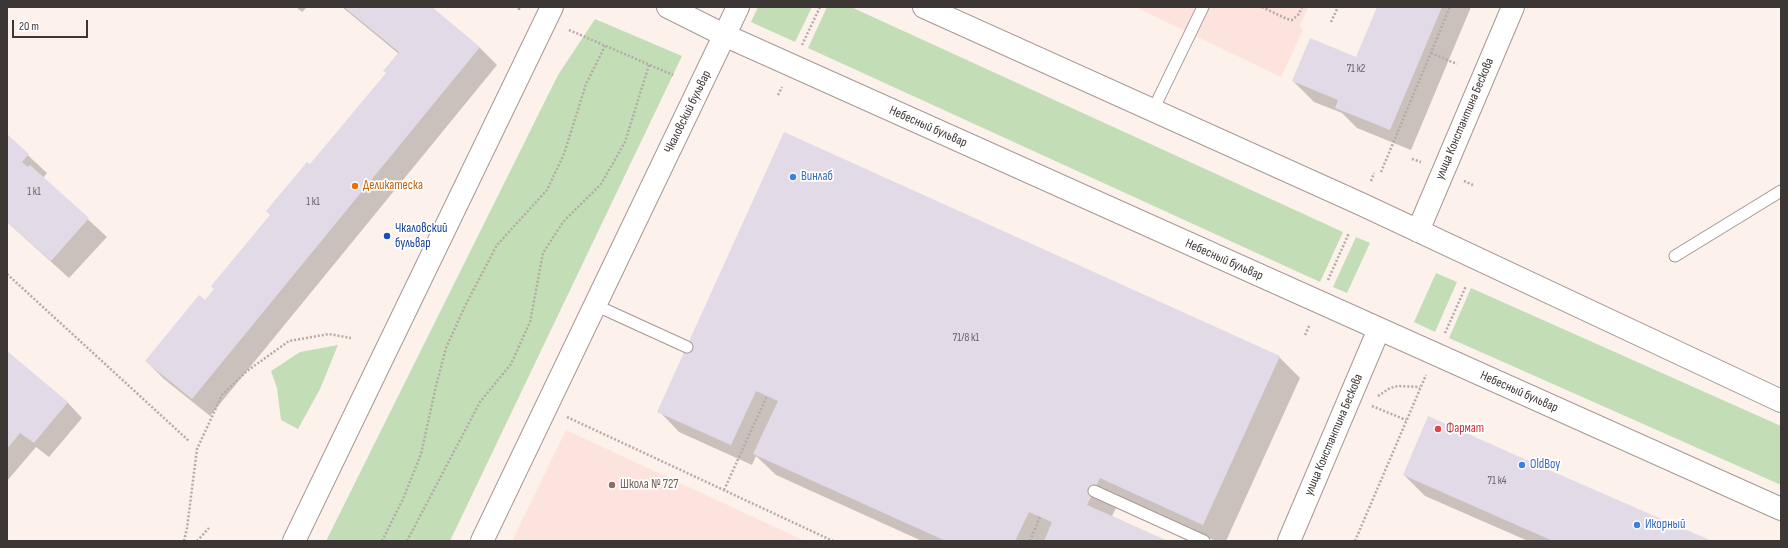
<!DOCTYPE html>
<meta charset="utf-8">
<style>
body{margin:0}
#map{position:relative;width:1788px;height:548px;overflow:hidden;background:#fdf1ec;font-family:"Sofia Sans Condensed",sans-serif}
canvas{display:block}
.frame{position:absolute;inset:0;border:8px solid #3c3634;pointer-events:none}
.scale{position:absolute;left:12px;top:20px;width:76px;height:18px;box-sizing:border-box;border:2px solid #3c3634;border-top:0;padding-left:5px;font-size:12px;line-height:14px;white-space:nowrap;color:#3c3634;-webkit-text-stroke:3px #fff;paint-order:stroke}
</style>
<div id="map">
<canvas width="1788" height="548"></canvas>
<div class="frame"></div>
<div class="scale">20 m</div>
</div>
<script>
const context = document.querySelector('canvas').getContext('2d');
context.lineJoin = 'round';
function paint(path, color) {
  context.fillStyle = color;
  context.fill(path, 'evenodd');
}
function shape(rows) {
  const path = new Path2D();
  for (const r of rows) {
    path.moveTo(r[0], r[1]);
    for (let i = 2; i < r.length; i += 2) path.lineTo(r[i], r[i + 1]);
  }
  return path;
}
function stroke(path, color, width, dash) {
  context.strokeStyle = color;
  context.lineWidth = width;
  context.lineCap = dash ? 'butt' : 'round';
  context.setLineDash(dash || []);
  context.stroke(path);
}
function drawText(font, color, halo, rows, align = 'center') {
  context.font = font + ' "Sofia Sans Condensed",sans-serif';
  context.lineWidth = 3.5;
  context.setLineDash([]);
  context.textBaseline = 'middle';
  context.strokeStyle = halo;
  context.fillStyle = color;
  for (const [text, x, y, turn = 0] of rows) {
    context.save();
    context.translate(x, y);
    context.rotate((+turn || 0) * Math.PI / 180);
    context.textAlign = isNaN(turn) ? turn : align;
    if (halo) context.strokeText(text, 0, 0);
    context.fillText(text, 0, 0);
    context.restore();
  }
}
paint(shape([
 [1135,7,1308,7,1300,26,1303,30,1281,77],
 [566,430,805,541,512,541]
]), '#fde3dd');
paint(shape([
 [758,7,812,7,795,42,751,22],
 [827,7,851,7,1343,232,1320,282,808,48],
 [595,19,682,56,450,541,326,541,558,75],
 [1356,237,1370,243,1347,293,1333,287],
 [1436,273,1457,282,1435,332,1414,322],
 [1471,288,1781,426,1781,485,1449,338],
 [338,345,320,389,298,429,281,420,277,388,271,371,300,352]
]), '#c3deb7');
paint(shape([
 [296,7,307,7,302,12],
 [342,7,430,7,479,47,497,65,210,416,164,379,146,361,205,301,310,166,387,74,399,54],
 [1378,7,1471,7,1411,150,1357,128,1342,113,1314,102,1293,81,1357,58],
 [785,133,1279,357,1300,378,1226,541,1216,541,1121,498,1112,516,1165,541,922,541,776,475,756,456,752,465,679,432,659,411],
 [7,136,47,173,43,178,107,237,69,278,7,222],
 [7,352,68,403,82,418,49,457,36,447,7,481],
 [1404,475,1709,541,1528,541,1425,496]
]), '#0003');
paint(shape([
 [344,7,432,7,480,47,192,399,145,361,199,295,205,300,214,289,211,286,270,215,266,211,307,162,310,164,386,73,383,71,399,52],
 [1377,7,1442,7,1390,130,1335,108,1338,100,1292,81,1310,38,1356,57],
 [784,132,1280,356,1203,525,1100,478,1087,505,1168,541,1044,541,1052,522,1029,512,1015,541,946,541,753,454,778,401,756,391,731,445,657,412],
 [7,134,29,154,22,162,28,167,30,165,89,218,51,261,7,222],
 [7,351,68,402,34,443,20,433,7,449],
 [1428,416,1549,470,1712,541,1553,541,1403,475]
]), '#e2dae7');
const lane = shape([
 [1153,110,1203,7],
 [1675,256,1781,191],
 [595,305,687,347],
 [1094,491,1204,541]
]);
const street = shape([
 [668,7,724,35,1781,509],
 [924,7,1361,204,1781,401],
 [1418,231,1513,7],
 [294,541,552,7],
 [482,541,738,7],
 [1289,541,1379,329]
]);
stroke(lane, '#a69893', 13);
stroke(street, '#a69893', 24);
stroke(shape([
 [1262,7,1287,19,1292,20,1299,14,1302,7],
 [519,10,519,7],
 [1331,22,1338,7],
 [569,30,673,75],
 [802,45,820,7],
 [1431,53,1457,64],
 [778,95,782,87],
 [1412,159,1421,162],
 [1381,172,1450,7],
 [1371,181,1374,173],
 [1464,181,1473,185],
 [7,274,189,441],
 [1328,280,1349,233],
 [1445,333,1466,286],
 [1305,335,1310,324],
 [1378,396,1390,388,1398,386,1420,387],
 [1372,406,1406,420],
 [567,417,833,541],
 [724,490,767,396],
 [184,541,187,528,197,449,222,395,247,371,289,341,329,334,351,338],
 [197,541,209,528],
 [382,541,403,499,421,454,436,386,446,348,465,306,497,245,547,190,564,154,586,84,605,46],
 [407,541,480,402,511,364,530,322,543,253,563,222,601,184,625,142,649,65],
 [1030,541,1040,517],
 [1355,541,1426,375]
]), '#b4aaa6', 2.5, [2, 2]);
stroke(lane, '#fff', 11);
stroke(street, '#fff', 22);
for (const [x, y, r, color] of [
 [793,177,4,"#3f7fe0"],
 [355,186,4,"#e8710a"],
 [387,236,4,"#1a4fb4"],
 [1438,429,4,"#e0444e"],
 [1522,465,4,"#3f7fe0"],
 [612,485,4,"#8d6e63"],
 [1637,525,4,"#3f7fe0"]
]) {
  const dot = new Path2D();
  dot.arc(x, y, r, 0, 2 * Math.PI);
  context.fillStyle = color;
  context.fill(dot);
  stroke(dot, '#fff', 1.5);
}
drawText('11px', '#665f61', null, [
 ["71 к2",1356,69],
 ["1 к1",34,192],
 ["1 к1",313,202],
 ["71/8 к1",966,338],
 ["71 к4",1497,481]
]);
drawText('13px', '#3c3634', '#fff', [
 ["Чкаловский бульвар",688,112,-64],
 ["улица Константина Бескова",1465,119,-67],
 ["Небесный бульвар",928,127,24],
 ["Небесный бульвар",1224,260,24],
 ["Небесный бульвар",1519,392,24],
 ["улица Константина Бескова",1334,435,-67]
]);
drawText('13px', '#366cbe', '#fff', [
 ["Винлаб",801,177],
 ["OldBoy",1530,465],
 ["Икорный",1645,525]
], 'left');
drawText('13px', '#c56008', '#fff', [
 ["Деликатеска",363,186]
], 'left');
drawText('13px', '#164399', '#fff', [
 ["Чкаловский",395,229],
 ["бульвар",395,244]
], 'left');
drawText('13px', '#be3a42', '#fff', [
 ["Фармат",1446,429]
], 'left');
drawText('13px', '#785e54', '#fff', [
 ["Школа № 727",620,485]
], 'left');
</script>
